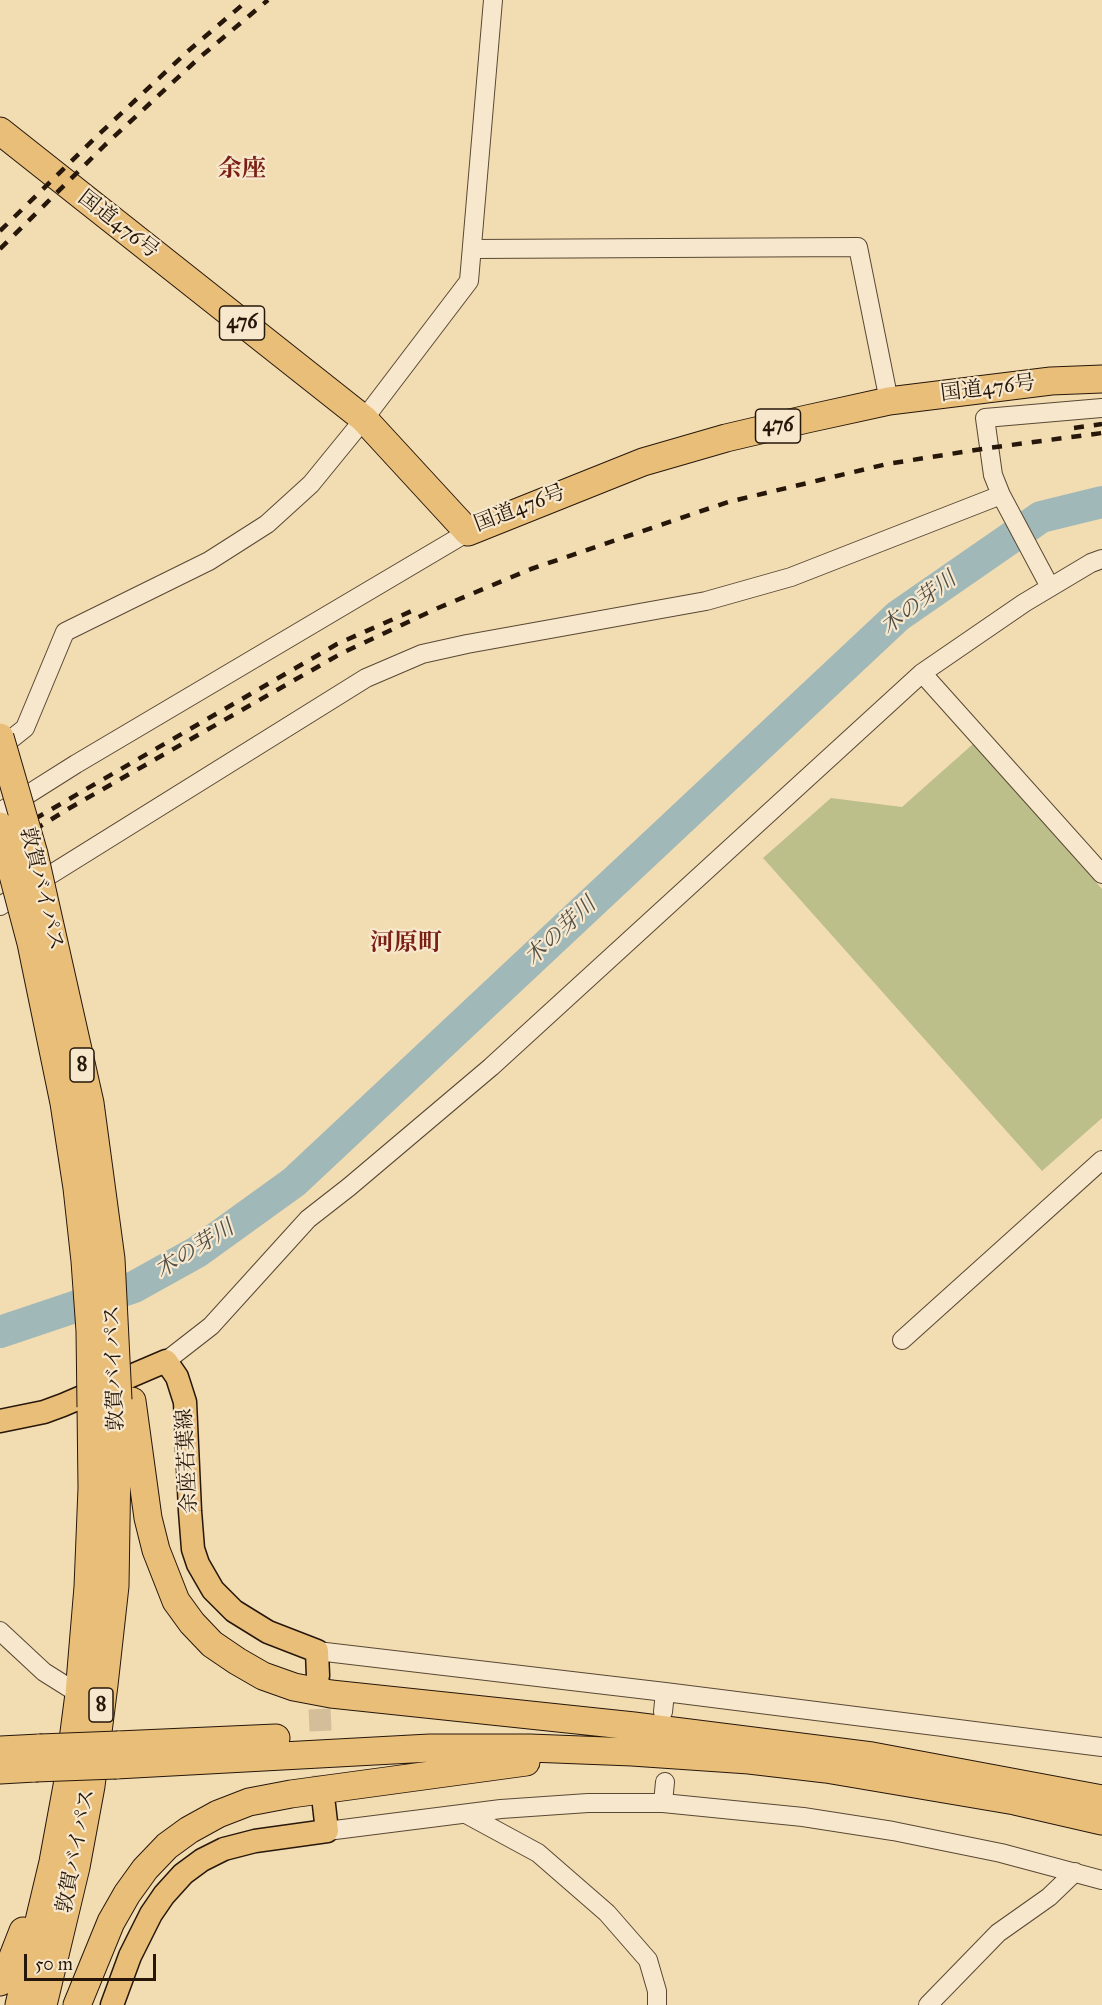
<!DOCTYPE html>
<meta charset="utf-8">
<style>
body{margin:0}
#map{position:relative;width:1102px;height:2005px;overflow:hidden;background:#f2dcb2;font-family:"IM FELL Great Primer",serif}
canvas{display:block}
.scale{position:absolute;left:24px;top:1954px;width:132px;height:27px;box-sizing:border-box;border:3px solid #26170a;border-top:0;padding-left:8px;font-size:18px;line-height:21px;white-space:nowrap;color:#26170a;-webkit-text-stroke:4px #f7e8cd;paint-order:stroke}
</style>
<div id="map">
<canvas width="1102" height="2005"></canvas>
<div class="scale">50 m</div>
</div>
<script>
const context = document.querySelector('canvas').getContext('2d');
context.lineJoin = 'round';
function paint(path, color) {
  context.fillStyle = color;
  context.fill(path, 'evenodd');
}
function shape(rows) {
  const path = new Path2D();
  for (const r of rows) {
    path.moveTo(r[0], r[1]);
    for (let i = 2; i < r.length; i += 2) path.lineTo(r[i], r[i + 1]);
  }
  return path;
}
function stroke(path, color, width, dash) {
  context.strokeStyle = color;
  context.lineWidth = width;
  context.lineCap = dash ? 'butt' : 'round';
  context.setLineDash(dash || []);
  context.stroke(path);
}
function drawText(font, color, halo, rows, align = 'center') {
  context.font = font + ' "IM FELL Great Primer","Noto Serif JP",serif';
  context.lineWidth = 4.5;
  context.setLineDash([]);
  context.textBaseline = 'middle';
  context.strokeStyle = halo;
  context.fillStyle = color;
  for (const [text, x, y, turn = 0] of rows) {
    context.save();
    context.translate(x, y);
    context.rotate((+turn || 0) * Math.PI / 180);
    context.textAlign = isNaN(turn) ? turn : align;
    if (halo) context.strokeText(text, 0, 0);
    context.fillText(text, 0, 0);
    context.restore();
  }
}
paint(shape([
 [973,744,1102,889,1102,1118,1042,1171,763,858,831,798,902,807]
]), '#bdbf8a');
stroke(shape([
 [0,1332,134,1287,197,1252,294,1182,898,616,1041,517,1102,502]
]), '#a1b8b8', 32);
stroke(shape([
 [318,1676,324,1805]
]), '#d3be99', 22, [22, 11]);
const minor = shape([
 [473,249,858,247,889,401],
 [1050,587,1001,495,993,475,985,418,1102,408],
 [922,673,1102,874],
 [0,748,25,728,65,632,209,561,267,524,311,484,364,419,469,281,493,0],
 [0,812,76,764,468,532],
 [0,906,366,678,422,654,467,644,706,601,791,577,1001,495],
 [902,1340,1102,1160],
 [166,1361,211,1326,308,1219,349,1187,491,1067,922,673,1024,603,1091,563,1102,559],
 [0,1631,44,1672,79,1694],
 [317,1651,665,1692,1102,1747],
 [663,1712,665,1692],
 [663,1803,665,1782],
 [466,1814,538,1853,607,1913,648,1960,657,1991,657,2005],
 [327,1831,501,1809,588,1803,663,1803,803,1817,893,1831,1001,1853,1102,1880],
 [928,2005,998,1933,1049,1897,1075,1872]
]);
const major = shape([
 [0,1421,44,1412,63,1405,166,1361,177,1377,185,1402,190,1511,193,1549,198,1564,213,1590,234,1611,268,1632,317,1651,318,1676],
 [112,2005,130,1956,151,1914,164,1895,183,1874,202,1860,224,1849,255,1841,327,1831,324,1805]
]);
const highway = shape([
 [0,131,364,419,468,532,643,462,726,438,807,419,889,401,1051,381,1102,379],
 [132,1401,148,1518,156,1550,176,1601,192,1623,212,1644,237,1661,263,1676,294,1687,331,1694,634,1726,872,1756,1102,1799],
 [118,1745,276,1738],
 [0,1750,40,1748],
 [116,1765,430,1748,530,1748,632,1752,749,1760,826,1769,1015,1801,1102,1821],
 [0,1770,35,1768],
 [0,1982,7,1972,23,1931],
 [19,2005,53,1862,67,1786,79,1694,88,1587,92,1488,91,1407],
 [43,2005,76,1867,91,1786,104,1685,115,1586,118,1400],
 [77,2005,111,1922,127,1894,145,1869,167,1846,189,1830,218,1814,249,1802,291,1794,526,1762]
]);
stroke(minor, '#594834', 20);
stroke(major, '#26170a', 25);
stroke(highway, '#26170a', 29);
stroke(minor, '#f7e8cd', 18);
stroke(major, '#e9be79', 22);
stroke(highway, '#e9be79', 27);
stroke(shape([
 [0,231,96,137,187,52,248,0],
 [0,249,105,145,199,58,268,0],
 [1074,428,1102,424],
 [0,839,337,644,414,610],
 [0,851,68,809,342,653,438,608,531,569,728,502,887,464,988,448,1102,433]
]), '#26170a', 4.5, [10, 10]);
const highwayBridge = shape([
 [0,737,34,854,90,1103,111,1259,118,1400],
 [0,826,31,943,64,1103,77,1188,85,1261,90,1331,91,1407],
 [40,1748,118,1745],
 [35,1768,116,1765]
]);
stroke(highwayBridge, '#26170a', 29, []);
stroke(highwayBridge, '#e9be79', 27);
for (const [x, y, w] of [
 [242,323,45],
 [778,426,45],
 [82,1065,24],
 [101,1705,24]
]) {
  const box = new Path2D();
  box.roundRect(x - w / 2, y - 17, w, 34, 4.5);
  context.fillStyle = '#f7e8cd';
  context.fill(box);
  stroke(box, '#26170a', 1.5);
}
drawText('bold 20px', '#26170a', null, [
 ["476",242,323],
 ["476",778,426],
 ["8",82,1065],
 ["8",101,1705]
]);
drawText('21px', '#26170a', '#f7e8cd', [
 ["国道476号",118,225,38],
 ["国道476号",988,389,-7],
 ["国道476号",520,509,-21],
 ["敦賀バイパス",41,889,76],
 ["敦賀バイパス",115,1368,-92],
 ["余座若葉線",188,1461,-93],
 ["敦賀バイパス",77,1851,-79]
]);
drawText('italic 22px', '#514f47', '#f7e8cd', [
 ["木の芽川",919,604,-37],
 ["木の芽川",561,932,-43],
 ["木の芽川",195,1250,-32]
]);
drawText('bold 24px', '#7a1f14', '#f7e8cd', [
 ["余座",242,170],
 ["河原町",406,944]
]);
</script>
